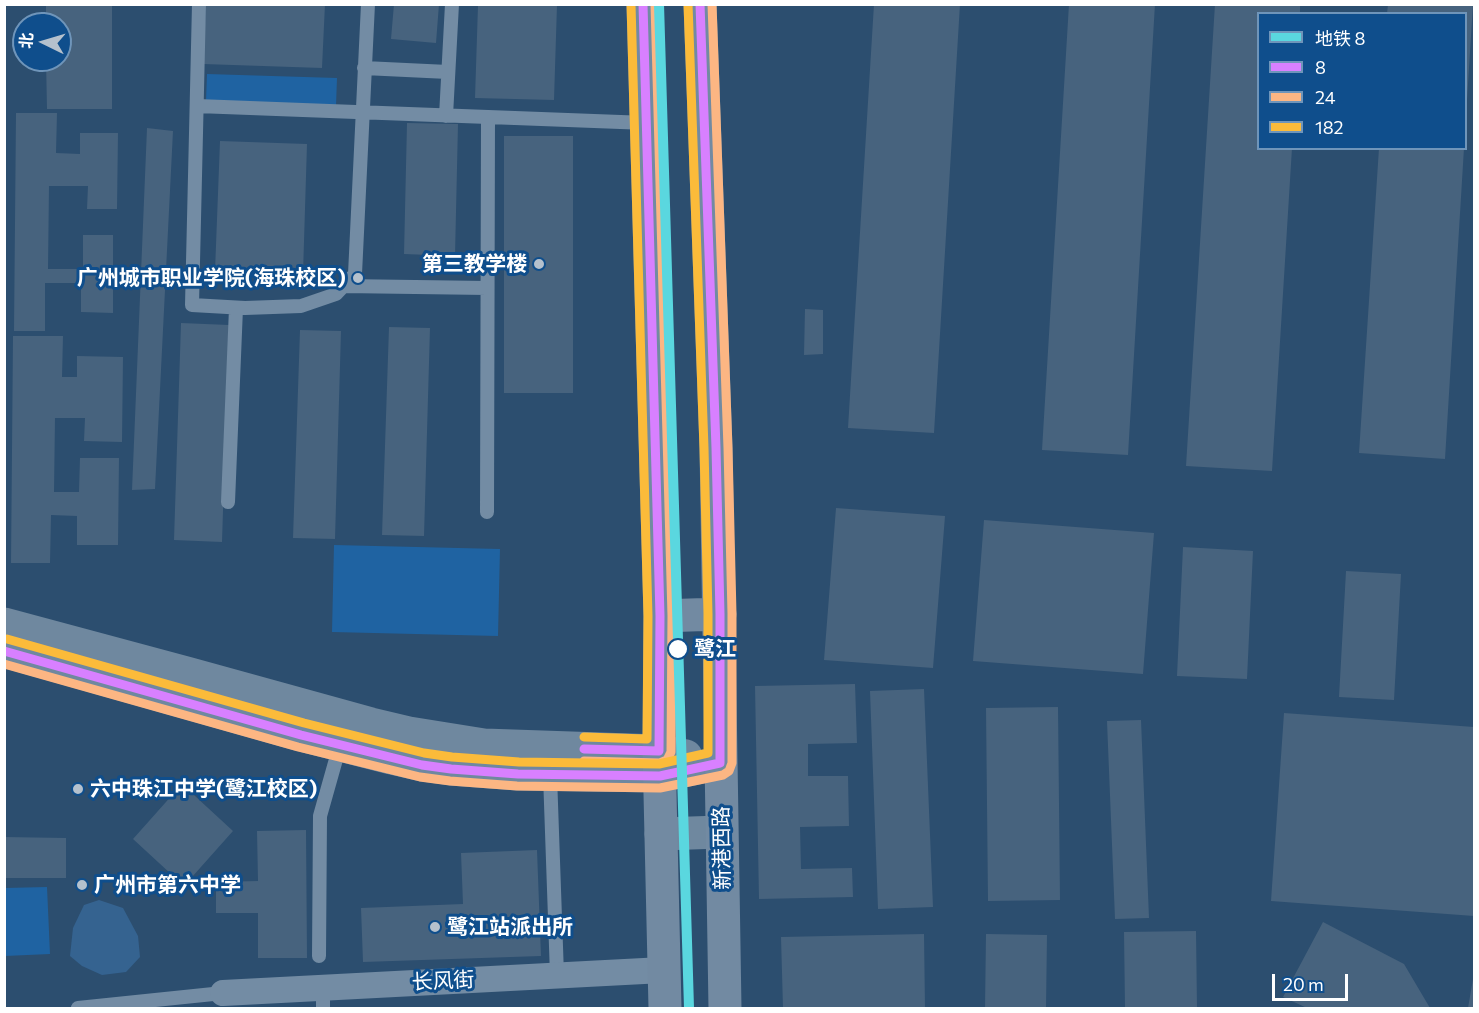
<!DOCTYPE html>
<meta charset="utf-8">
<style>
body{margin:0}
#map{position:relative;width:1479px;height:1013px;overflow:hidden;background:#2c4e6f;font-family:Commissioner,"Noto Sans SC",sans-serif}
canvas{display:block}
.frame{position:absolute;inset:0;border:6px solid #fff;pointer-events:none}
.legend{position:absolute;left:1257px;top:12px;width:210px;height:138px;box-sizing:border-box;background:#0f4e8c;border:2px solid #6f95ba;margin:0;padding:8px 10px;list-style:none;font-size:18px;color:#fff}
.legend li{display:flex;align-items:center;gap:12px;height:30px}
.legend b{width:30px;border:2px solid #6f95ba}
.north{position:absolute;left:12px;top:12px;width:60px;height:60px;box-sizing:border-box;background:#0f4e8c;border:2px solid #6f95ba;border-radius:50%;rotate:275deg;font-size:16px;font-weight:700;line-height:24px;text-align:center;color:#fff}
.north::after{content:'';display:block;margin:auto;width:21px;height:27px;background:#b5c1cd;clip-path:polygon(50% 0,100% 100%,50% 72%,0 100%)}
.scale{position:absolute;left:1272px;top:974px;width:76px;height:27px;box-sizing:border-box;border:3px solid #fff;border-top:0;padding-left:8px;font-size:18px;line-height:21px;white-space:nowrap;color:#fff;-webkit-text-stroke:4px #0f4e8c;paint-order:stroke}
</style>
<div id="map">
<canvas width="1479" height="1013"></canvas>
<div class="frame"></div>
<ul class="legend">
<li><b style="height:8px;background:#5ad7df"></b>地铁 8</li>
<li><b style="height:8px;background:#d880ff"></b>8</li>
<li><b style="height:8px;background:#fcb683"></b>24</li>
<li><b style="height:8px;background:#fbbb3a"></b>182</li>
</ul>
<div class="north">北</div>
<div class="scale">20 m</div>
</div>
<script>
const context = document.querySelector('canvas').getContext('2d');
context.lineJoin = 'round';
function paint(path, color) {
  context.fillStyle = color;
  context.fill(path, 'evenodd');
}
function shape(rows) {
  const path = new Path2D();
  for (const r of rows) {
    path.moveTo(r[0], r[1]);
    for (let i = 2; i < r.length; i += 2) path.lineTo(r[i], r[i + 1]);
  }
  return path;
}
function stroke(path, color, width, dash) {
  context.strokeStyle = color;
  context.lineWidth = width;
  context.lineCap = dash ? 'butt' : 'round';
  context.setLineDash(dash || []);
  context.stroke(path);
}
function drawText(font, color, halo, rows, align = 'center') {
  context.font = font + ' Commissioner,"Noto Sans SC",sans-serif';
  context.lineWidth = 6;
  context.setLineDash([]);
  context.textBaseline = 'middle';
  context.strokeStyle = halo;
  context.fillStyle = color;
  for (const [text, x, y, turn = 0] of rows) {
    context.save();
    context.translate(x, y);
    context.rotate((+turn || 0) * Math.PI / 180);
    context.textAlign = isNaN(turn) ? turn : align;
    if (halo) context.strokeText(text, 0, 0);
    context.fillText(text, 0, 0);
    context.restore();
  }
}
paint(shape([
 [207,74,337,78,336,106,206,101],
 [334,545,500,549,498,636,332,632],
 [47,887,50,954,5,956,5,888]
]), '#1f63a2');
paint(shape([
 [99,900,123,908,138,936,140,957,126,972,102,975,82,966,70,956,73,928,84,905]
]), '#356390');
paint(shape([
 [46,4,112,4,112,109,47,109,46,60,60,60,60,24,46,24],
 [206,4,325,4,322,68,203,64],
 [394,4,439,4,436,43,391,39],
 [874,4,960,4,934,433,848,428],
 [1069,4,1155,4,1128,455,1042,450],
 [1215,4,1272,4,1300,6,1300,14,1258,14,1258,148,1292,148,1272,471,1186,466],
 [1388,4,1473,4,1467,100,1466,100,1466,14,1387,14],
 [478,5,557,5,554,100,475,98],
 [16,113,57,113,56,153,80,154,80,133,118,133,117,209,87,209,88,186,49,186,48,269,83,269,83,235,113,235,113,313,81,312,81,283,45,283,45,331,14,331],
 [407,123,458,124,455,256,404,254],
 [147,128,173,131,155,489,132,490],
 [504,136,573,136,573,393,504,393],
 [220,141,307,144,303,274,215,271],
 [1379,148,1464,148,1445,459,1359,453],
 [805,309,823,310,823,354,804,355],
 [181,323,229,325,222,542,174,540],
 [389,327,430,328,424,536,382,535],
 [300,330,341,331,335,539,293,538],
 [13,336,63,336,62,377,77,377,77,356,123,357,122,442,84,441,85,418,55,418,54,492,79,492,80,458,119,458,118,545,77,545,77,516,51,515,50,563,11,563],
 [836,508,945,516,933,668,824,660],
 [984,520,1154,533,1143,674,973,661],
 [1183,547,1253,551,1247,679,1177,676],
 [1346,571,1401,574,1394,700,1339,697],
 [855,684,857,743,808,744,808,776,848,776,849,826,800,827,801,869,852,868,853,897,759,899,755,686],
 [924,689,933,907,878,909,870,691],
 [1058,707,1060,900,988,901,986,708],
 [1284,713,1474,727,1474,916,1271,901],
 [1141,720,1149,918,1115,919,1107,721],
 [182,784,233,831,184,886,133,839],
 [306,830,307,958,258,958,258,913,216,913,216,882,258,881,257,831],
 [4,837,66,838,66,878,4,878],
 [537,850,541,956,363,962,361,908,463,904,461,853],
 [1323,922,1404,964,1430,1008,1307,1008,1283,997],
 [1196,931,1197,1008,1125,1008,1124,932],
 [924,934,925,1008,783,1008,781,937],
 [986,934,1047,935,1046,1008,985,1008],
 [1473,979,1474,979,1474,1008,1468,1008]
]), '#47637e');
stroke(shape([
 [199,4,192,305,245,308,301,306,336,294,355,274,368,4],
 [364,68,448,72],
 [197,106,647,123],
 [446,116,452,4],
 [343,286,487,288],
 [228,502,236,308],
 [487,512,488,118],
 [550,775,557,975],
 [319,956,320,816,340,745],
 [323,988,323,1008],
 [78,1008,223,993]
]), '#738ca4', 14);
stroke(shape([
 [223,993,663,970]
]), '#738ca4', 26);
stroke(shape([
 [4,624,190,674,371,724,409,733,484,745,659,751,686,756],
 [4,651,301,735,391,758,422,765,451,769,518,774,660,776,720,763],
 [661,834,721,832]
]), '#6f889f', 33);
stroke(shape([
 [643,4,660,616,659,751,665,1008],
 [700,4,716,448,725,1008],
 [660,616,720,614]
]), '#728aa2', 33);
stroke(shape([
 [4,651,301,735,422,765,451,769,518,774,660,776,720,763,720,614,716,448,700,4],
 [584,749,659,751,660,616,643,4]
]), '#d880ff', 9);
stroke(shape([
 [4,664,298,747,420,777,450,781,517,786,660,788,723,775,729,771,732,763,732,614,728,448,712,4],
 [584,761,660,763,667,760,671,752,672,616,655,4]
]), '#fcb683', 9);
stroke(shape([
 [7,639,304,723,424,753,452,757,519,762,659,764,708,753,708,614,704,448,688,4],
 [584,737,647,739,648,616,631,4]
]), '#fbbb3a', 9);
stroke(shape([
 [659,4,689,1008]
]), '#5ad7df', 10);
for (const [x, y, r, color] of [
 [539,264,6,"#b5c1cd"],
 [358,278,6,"#b5c1cd"],
 [678,649,10,"#fff"],
 [78,789,6,"#b5c1cd"],
 [82,885,6,"#b5c1cd"],
 [435,927,6,"#b5c1cd"]
]) {
  const dot = new Path2D();
  dot.arc(x, y, r, 0, 2 * Math.PI);
  context.fillStyle = color;
  context.fill(dot);
  stroke(dot, '#0f4e8c', 2);
}
drawText('bold 21px', '#fff', '#0f4e8c', [
 ["第三教学楼",527,264,"right"],
 ["广州城市职业学院(海珠校区)",346,278,"right"],
 ["六中珠江中学(鹭江校区)",90,789],
 ["广州市第六中学",94,885],
 ["鹭江站派出所",447,927]
], 'left');
drawText('bold 21px', '#fff', '#0f4e8c', [
 ["鹭江",694,649]
], 'left');
drawText('21px', '#fff', '#0f4e8c', [
 ["新港西路",722,848,-91],
 ["长风街",443,981,-3]
]);
</script>
